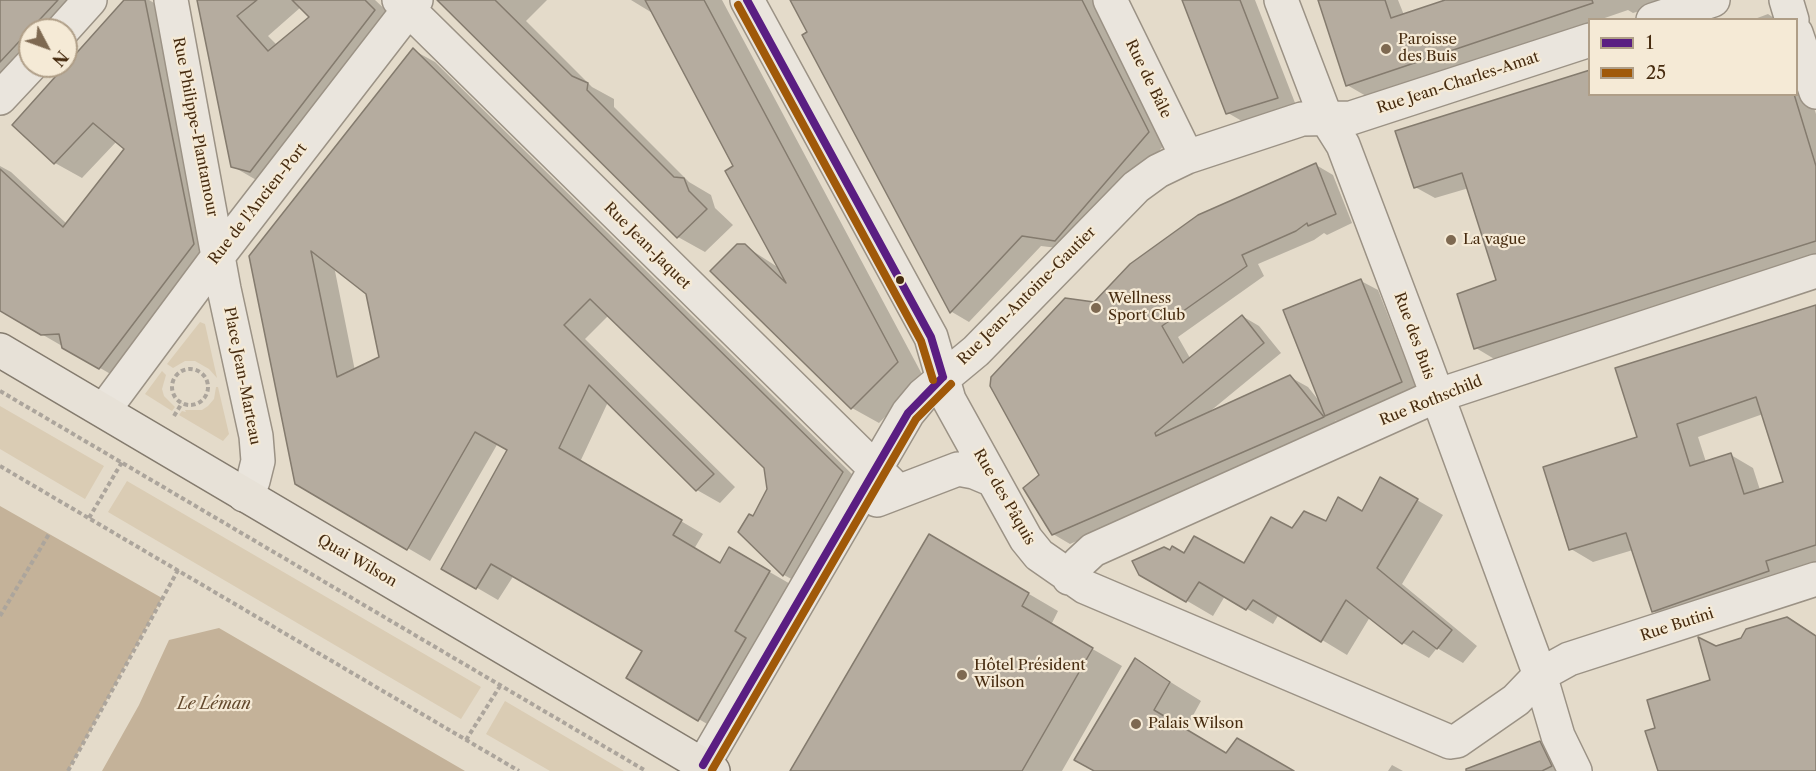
<!DOCTYPE html>
<meta charset="utf-8">
<style>
body{margin:0}
#map{position:relative;width:1816px;height:771px;overflow:hidden;background:#e4dbca;font-family:"Libre Caslon Text",serif}
canvas{display:block}
.legend{position:absolute;left:1588px;top:18px;width:210px;height:78px;box-sizing:border-box;background:#f5ead6;border:2px solid #af9e87;margin:0;padding:8px 10px;list-style:none;font-size:18px;color:#472c10}
.legend li{display:flex;align-items:center;gap:12px;height:30px}
.legend b{width:30px;border:2px solid #af9e87}
.north{position:absolute;left:18px;top:18px;width:60px;height:60px;box-sizing:border-box;background:#f5ead6;border:2px solid #af9e87;border-radius:50%;rotate:131deg;font-size:16px;font-weight:700;line-height:24px;text-align:center;color:#472c10}
.north::after{content:'';display:block;margin:auto;width:21px;height:27px;background:#7e6951;clip-path:polygon(50% 0,100% 100%,50% 72%,0 100%)}
</style>
<div id="map">
<canvas width="1816" height="771"></canvas>
<ul class="legend">
<li><b style="height:8px;background:#5a1e82"></b>1</li>
<li><b style="height:8px;background:#a05909"></b>25</li>
</ul>
<div class="north">N</div>
</div>
<script>
const context = document.querySelector('canvas').getContext('2d');
context.lineJoin = 'round';
function paint(path, color) {
  context.fillStyle = color;
  context.fill(path, 'evenodd');
}
function shape(rows) {
  const path = new Path2D();
  for (const r of rows) {
    if (r.length === 3) {
      path.moveTo(r[0] + r[2], r[1]);
      path.arc(r[0], r[1], r[2], 0, 2 * Math.PI);
      continue;
    }
    path.moveTo(r[0], r[1]);
    for (let i = 2; i < r.length; i += 2) path.lineTo(r[i], r[i + 1]);
  }
  return path;
}
function stroke(path, color, width, dash) {
  context.strokeStyle = color;
  context.lineWidth = width;
  context.lineCap = dash ? 'butt' : 'round';
  context.setLineDash(dash || []);
  context.stroke(path);
}
function drawText(font, color, halo, rows, align = 'center') {
  context.font = font + ' "Libre Caslon Text",serif';
  context.lineWidth = 4.5;
  context.setLineDash([]);
  context.textBaseline = 'middle';
  context.strokeStyle = halo;
  context.fillStyle = color;
  for (const [text, x, y, turn = 0] of rows) {
    context.save();
    context.translate(x, y);
    context.rotate((+turn || 0) * Math.PI / 180);
    context.textAlign = isNaN(turn) ? turn : align;
    if (halo) context.strokeText(text, 0, 0);
    context.fillText(text, 0, 0);
    context.restore();
  }
}
paint(shape([
 [200,322,205,324,217,378,209,369,195,361,185,361,173,368,167,364],
 [162,371,166,375,162,389,164,396,175,407,172,411,145,394],
 [216,387,218,387,229,434,223,441,179,415,182,411,186,412,185,410,202,410,208,406,214,399],
 [0,406,104,466,85,499,0,449],
 [127,481,481,687,461,719,108,512],
 [505,701,624,771,550,771,486,734]
]), '#daccb4');
paint(shape([
 [0,506,162,598,68,771,0,771],
 [219,628,465,771,102,771,139,705,169,640]
]), '#c4b299');
paint(shape([
 [0,0,92,0,65,30,30,30,30,66,0,100],
 [126,0,149,0,171,13,220,260,126,383,0,310,0,166,11,172,67,224,126,149,117,141,82,178,55,163,14,125],
 [199,0,375,0,406,29,265,185,232,166],
 [301,7,311,17,277,45,268,36],
 [452,0,547,0,526,21,592,87,614,99,614,107,689,182,711,195,715,208,733,225,705,252,678,237],
 [631,0,722,0,924,378,879,423,852,408,712,271,745,246,779,268,735,166,654,14],
 [792,0,1094,0,1166,143,1074,250,1041,246,969,322,952,312,805,35,810,33],
 [1183,0,1255,0,1297,108,1247,124,1228,113],
 [1318,0,1398,0,1404,15,1450,0,1661,0,1651,3,1650,8,1633,13,1628,10,1599,20,1590,20,1590,23,1366,96,1347,85],
 [1768,14,1777,20,1752,20],
 [413,50,435,62,864,486,806,587,784,575,753,518,769,489,766,468,609,315,585,339,735,487,720,503,697,490,608,402,580,462,703,534,694,549,721,565,730,549,792,585,721,732,628,678,644,651,514,575,498,600,443,568,509,449,498,443,430,561,296,483,251,256],
 [334,266,368,293,381,358,355,371],
 [1796,52,1816,114,1816,259,1496,360,1476,348,1498,281,1469,188,1435,198,1415,187,1590,94,1796,94],
 [1316,165,1333,175,1352,223,1327,235,1324,233,1314,240,1258,264,1264,276,1178,337,1190,358,1242,316,1259,326,1281,353,1208,413,1290,377,1308,387,1320,402,1361,281,1378,290,1418,392,1343,425,1335,420,1340,427,1070,544,1053,534,1041,475,1094,304],
 [1816,306,1816,565,1676,624,1653,611,1633,550,1593,562,1571,549,1639,438],
 [1763,414,1785,483,1760,490,1753,468,1731,455,1706,462,1698,437],
 [1381,479,1443,515,1402,584,1477,646,1463,663,1437,648,1429,658,1403,643,1370,617,1347,655,1279,614,1273,624,1225,596,1213,616,1141,574,1185,555,1245,565,1293,530,1363,513],
 [930,536,1058,611,1051,625,1122,666,1062,771,792,771],
 [1135,660,1201,701,1185,730,1227,755,1291,771,1097,771],
 [1540,743,1553,750,1563,771,1492,771],
 [1392,765,1403,771,1388,771]
]), '#0003');
const building = shape([
 [0,0,58,0,0,62,0,0],
 [124,0,145,0,194,244,99,369,62,348,59,334,41,335,0,311,0,169,63,227,124,149,93,123,54,164,12,125,124,0],
 [197,0,257,0,237,16,268,51,309,17,292,0,365,0,375,10,250,172,231,167,197,0],
 [437,0,495,0,572,76,588,83,587,90,674,177,684,178,689,191,707,209,677,238,437,0],
 [645,0,704,0,898,362,851,409,710,271,737,244,745,244,786,283,725,171,733,166,645,0],
 [790,0,1082,0,1149,132,1055,241,1022,236,950,313,802,35,807,32,790,0],
 [1182,0,1240,0,1278,98,1226,114,1182,0],
 [1318,0,1385,0,1391,18,1445,0,1592,0,1593,3,1346,86,1318,0],
 [413,48,843,472,783,576,738,532,749,514,753,516,767,489,764,468,590,299,564,325,714,474,696,491,589,385,559,448,682,520,673,535,720,563,729,547,770,571,735,631,746,638,698,721,626,678,642,651,491,564,476,589,441,569,507,450,475,432,407,550,295,484,249,256,413,48],
 [311,251,366,294,379,357,337,377,311,251],
 [1590,70,1590,94,1794,94,1816,166,1816,241,1474,349,1457,294,1496,280,1462,173,1414,188,1395,131,1590,70],
 [1316,163,1336,214,1308,226,1307,223,1296,231,1242,255,1247,266,1162,326,1183,363,1242,315,1264,343,1155,433,1156,436,1290,375,1324,417,1052,535,1023,488,1039,475,990,386,991,377,1065,298,1094,302,1130,264,1198,215,1316,163],
 [1361,279,1402,382,1325,416,1283,310,1361,279],
 [1816,305,1816,545,1766,561,1769,571,1652,612,1626,533,1569,550,1543,467,1637,437,1615,368,1816,305],
 [1756,397,1783,482,1744,494,1731,453,1690,466,1677,424,1756,397],
 [1380,477,1418,499,1377,568,1452,630,1437,649,1413,631,1402,644,1346,600,1321,642,1253,600,1246,610,1199,582,1186,602,1139,575,1132,561,1164,547,1170,550,1172,546,1184,553,1194,536,1244,563,1271,517,1292,528,1304,511,1326,521,1338,497,1362,511,1380,477],
 [929,534,1029,593,1022,606,1093,648,1022,771,790,771,929,534],
 [1787,617,1816,636,1816,771,1658,771,1645,731,1655,728,1647,700,1710,680,1698,637,1716,646,1741,638,1746,629,1787,617],
 [1135,658,1170,682,1154,710,1226,753,1237,738,1294,771,1094,771,1074,760,1135,658],
 [1540,741,1552,766,1542,771,1466,771,1466,769,1540,741]
]);
paint(building, '#b5ac9f');
stroke(building, '#847b6e', 1.5);
const minor = shape([
 [171,0,224,289,256,436,258,461,253,481,244,495],
 [399,0,898,491],
 [747,0,931,337,949,400,1026,539,1039,555,1085,587,1450,742,1457,741,1516,700,1540,675,1569,659,1816,579],
 [1110,0,1187,157],
 [1281,0,1326,118,1343,145,1422,354,1540,675,1558,736,1575,771],
 [1786,0,1792,20],
 [1653,20,1713,0],
 [63,30,90,0],
 [1796,33,1816,92],
 [0,98,30,66],
 [104,410,219,255,416,0],
 [877,500,958,469,974,472,993,480],
 [1069,578,1079,563,1093,550,1436,396,1816,271],
 [703,765,908,413,923,395,976,351,1136,187,1158,171,1187,157,1302,119,1351,118,1590,40]
]);
const major = shape([
 [0,350,713,771]
]);
stroke(minor, '#9b9285', 36);
stroke(major, '#847b6e', 36);
stroke(shape([
 [190,387,18],
 [0,391,646,771],
 [174,416,182,403],
 [0,466,519,771],
 [89,518,122,462],
 [0,616,49,534],
 [466,740,500,686],
 [68,771,178,570]
]), '#aca59c', 4, [4.5, 3]);
stroke(minor, '#eae5dd', 33);
stroke(major, '#e7e1d7', 33);
stroke(shape([
 [747,0,931,337,943,377],
 [703,765,908,413,943,377]
]), '#5a1e82', 8);
stroke(shape([
 [738,5,921,341,933,380],
 [712,770,916,419,951,384]
]), '#a05909', 8);
for (const [x, y, r, color] of [
 [1386,49,6,"#7e6951"],
 [1451,240,6,"#7e6951"],
 [900,280,5,"#472c10"],
 [1096,308,6,"#7e6951"],
 [962,675,6,"#7e6951"],
 [1136,724,6,"#7e6951"]
]) {
  const dot = new Path2D();
  dot.arc(x, y, r, 0, 2 * Math.PI);
  context.fillStyle = color;
  context.fill(dot);
  stroke(dot, '#f5ead6', 2);
}
drawText('15px', '#472c10', '#f5ead6', [
 ["Paroisse",1398,40],
 ["des Buis",1398,57],
 ["La vague",1463,240],
 ["Wellness",1108,299],
 ["Sport Club",1108,316],
 ["Hôtel Président",974,666],
 ["Wilson",974,683],
 ["Palais Wilson",1148,724]
], 'left');
drawText('15px', '#472c10', '#f5ead6', [
 ["Rue de Bâle",1148,79,64],
 ["Rue Jean-Charles-Amat",1458,83,-18],
 ["Rue Philippe-Plantamour",195,127,79],
 ["Rue de l'Ancien-Port",258,204,-52],
 ["Rue Jean-Jaquet",647,246,45],
 ["Rue Jean-Antoine-Gautier",1027,296,-45],
 ["Rue des Buis",1414,336,70],
 ["Place Jean-Marteau",242,376,79],
 ["Rue Rothschild",1431,401,-22],
 ["Rue des Pâquis",1004,497,60],
 ["Quai Wilson",357,561,30],
 ["Rue Butini",1677,625,-18]
]);
drawText('italic 16px', '#63492d', '#f5ead6', [
 ["Le Léman",214,704]
]);
</script>
